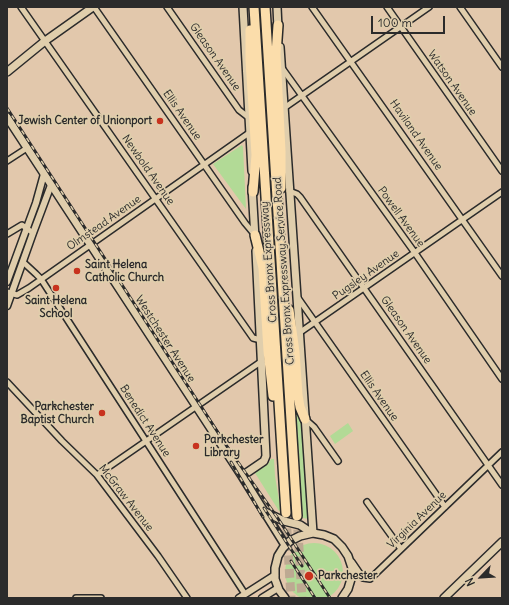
<!DOCTYPE html>
<style>
body{margin:0}
#map{position:relative;width:509px;height:605px;overflow:hidden;background:#e2c8ac;font-family:Delius,sans-serif}
canvas{display:block}
.frame{position:absolute;inset:0;border:8px solid #2b2b2b;pointer-events:none}
.north{position:absolute;left:461px;top:557px;width:40px;height:40px;-webkit-text-stroke:3px #e0ceac;paint-order:stroke;rotate:245deg;font-size:11px;font-weight:700;line-height:16px;text-align:center;color:#2b2b2b}
.north::after{content:'';display:block;margin:auto;width:14px;height:18px;background:#2b2b2b;clip-path:polygon(50% 0,100% 100%,50% 72%,0 100%)}
.scale{position:absolute;left:371px;top:16px;width:74px;height:18px;box-sizing:border-box;border:2px solid #2b2b2b;border-top:0;padding-left:5px;font-size:12px;line-height:14px;white-space:nowrap;color:#2b2b2b;-webkit-text-stroke:3px #e0ceac;paint-order:stroke}
</style>
<div id="map">
<canvas width="509" height="605"></canvas>
<div class="frame"></div>
<div class="north">N</div>
<div class="scale">100 m</div>
</div>
<script>
const context = document.querySelector('canvas').getContext('2d');
context.lineJoin = 'round';
function paint(path, color) {
  context.fillStyle = color;
  context.fill(path, 'evenodd');
}
function shape(rows) {
  const path = new Path2D();
  for (const r of rows) {
    if (r.length === 3) {
      path.moveTo(r[0] + r[2], r[1]);
      path.arc(r[0], r[1], r[2], 0, 2 * Math.PI);
      continue;
    }
    path.moveTo(r[0], r[1]);
    for (let i = 2; i < r.length; i += 2) path.lineTo(r[i], r[i + 1]);
  }
  return path;
}
function stroke(path, color, width, dash) {
  context.strokeStyle = color;
  context.lineWidth = width;
  context.lineCap = dash ? 'butt' : 'round';
  context.setLineDash(dash || []);
  context.stroke(path);
}
function drawText(font, color, halo, rows, align = 'center') {
  context.font = font + ' Delius,sans-serif';
  context.lineWidth = 3.5;
  context.setLineDash([]);
  context.textBaseline = 'middle';
  context.strokeStyle = halo;
  context.fillStyle = color;
  for (const [text, x, y, turn = 0] of rows) {
    context.save();
    context.translate(x, y);
    context.rotate((+turn || 0) * Math.PI / 180);
    context.textAlign = isNaN(turn) ? turn : align;
    if (halo) context.strokeText(text, 0, 0);
    context.fillText(text, 0, 0);
    context.restore();
  }
}
paint(shape([
 [242,145,243,147,246,209,213,164],
 [295,398,303,426,309,519,303,518],
 [348,423,353,431,335,444,330,436],
 [271,459,274,459,275,476,281,512,279,511,255,473,268,464],
 [314,572,29]
]), '#b2da96');
stroke(shape([
 [286,515,291,598],
 [297,516,302,598]
]), '#bda992', 9, [9, 4.5]);
const minor = shape([
 [21,7,253,338,261,340],
 [94,7,245,223,255,235],
 [167,7,239,110,248,117],
 [312,7,502,276],
 [387,7,502,171],
 [460,7,502,67],
 [282,68,415,253,502,379],
 [284,108,429,7],
 [7,161,27,148],
 [289,191,297,194,300,197,502,485],
 [7,234,22,225,33,233],
 [23,262,36,274,41,279,245,594],
 [7,292,17,295,29,288,249,133],
 [298,298,445,507],
 [299,333,502,192],
 [7,382,62,441,97,475,158,556,187,598],
 [305,419,314,427,338,461],
 [97,475,262,361],
 [367,502,401,549],
 [352,562,363,578,370,579,502,452],
 [76,598,101,598]
]);
const tertiary = shape([
 [7,282,36,203,44,174],
 [7,306,33,233,51,185],
 [239,598,275,575],
 [262,598,278,588]
]);
const secondary = shape([
 [243,7,252,171],
 [277,7,278,29],
 [280,47,313,533],
 [7,72,45,41,93,7],
 [7,117,242,476,285,545],
 [252,187,255,238],
 [242,476,264,461,266,456,256,251],
 [265,512,284,521,300,525,312,533],
 [285,598,279,590,275,579,275,568,278,556,283,548,290,541,300,536,313,533,324,535,334,539,342,547,348,556,352,568,351,579,348,589,342,598],
 [444,598,502,542]
]);
const motorway = shape([
 [254,7,286,513],
 [265,7,297,516],
 [278,25,276,54,281,151,281,188],
 [250,30,250,60,256,155,253,192],
 [255,235,263,268,268,351,273,396],
 [289,310,295,352,298,395,300,407,305,419]
]);
stroke(minor, '#2b2b2b', 8);
stroke(tertiary, '#2b2b2b', 9);
stroke(secondary, '#2b2b2b', 10);
stroke(motorway, '#2b2b2b', 12);
stroke(minor, '#e0ceac', 5);
stroke(tertiary, '#e0ceac', 6);
stroke(secondary, '#e0ceac', 7);
stroke(motorway, '#fbddab', 9);
const rail = shape([
 [7,108,230,451,277,517,330,598],
 [231,462,263,517],
 [264,508,302,566],
 [291,561,315,598]
]);
stroke(rail, '#2b2b2b', 3);
stroke(rail, '#e0ceac', 1.5, [4.5]);
for (const [x, y, r, color] of [
 [160,121,4,"#c8321e"],
 [77,271,4,"#c8321e"],
 [56,288,4,"#c8321e"],
 [102,413,4,"#c8321e"],
 [196,446,4,"#c8321e"],
 [309,576,5,"#c8321e"]
]) {
  const dot = new Path2D();
  dot.arc(x, y, r, 0, 2 * Math.PI);
  context.fillStyle = color;
  context.fill(dot);
  stroke(dot, '#e0ceac', 1.5);
}
drawText('11px', '#2b2b2b', '#e0ceac', [
 ["Gleason Avenue",215,57,55],
 ["Watson Avenue",452,83,55],
 ["Ellis Avenue",182,115,55],
 ["Haviland Avenue",416,135,55],
 ["Newbold Avenue",148,170,55],
 ["Powell Avenue",401,217,54],
 ["Olmstead Avenue",104,223,-35],
 ["Cross Bronx Expressway",269,262,-94],
 ["Cross Bronx Expressway Service Road",284,271,-94],
 ["Pugsley Avenue",366,275,-35],
 ["Gleason Avenue",406,330,55],
 ["Westchester Avenue",165,339,57],
 ["Ellis Avenue",379,396,55],
 ["Benedict Avenue",145,421,57],
 ["McGraw Avenue",126,498,52],
 ["Virginia Avenue",417,520,-44]
]);
drawText('bold 11px', '#2b2b2b', '#e0ceac', [
 ["Jewish Center of Unionport",152,121,"right"],
 ["Saint Helena",85,265],
 ["Catholic Church",85,278],
 ["Saint Helena",56,301,"center"],
 ["School",56,314,"center"],
 ["Parkchester",94,407,"right"],
 ["Baptist Church",94,420,"right"],
 ["Parkchester",204,440],
 ["Library",204,453],
 ["Parkchester",318,576]
], 'left');
</script>
